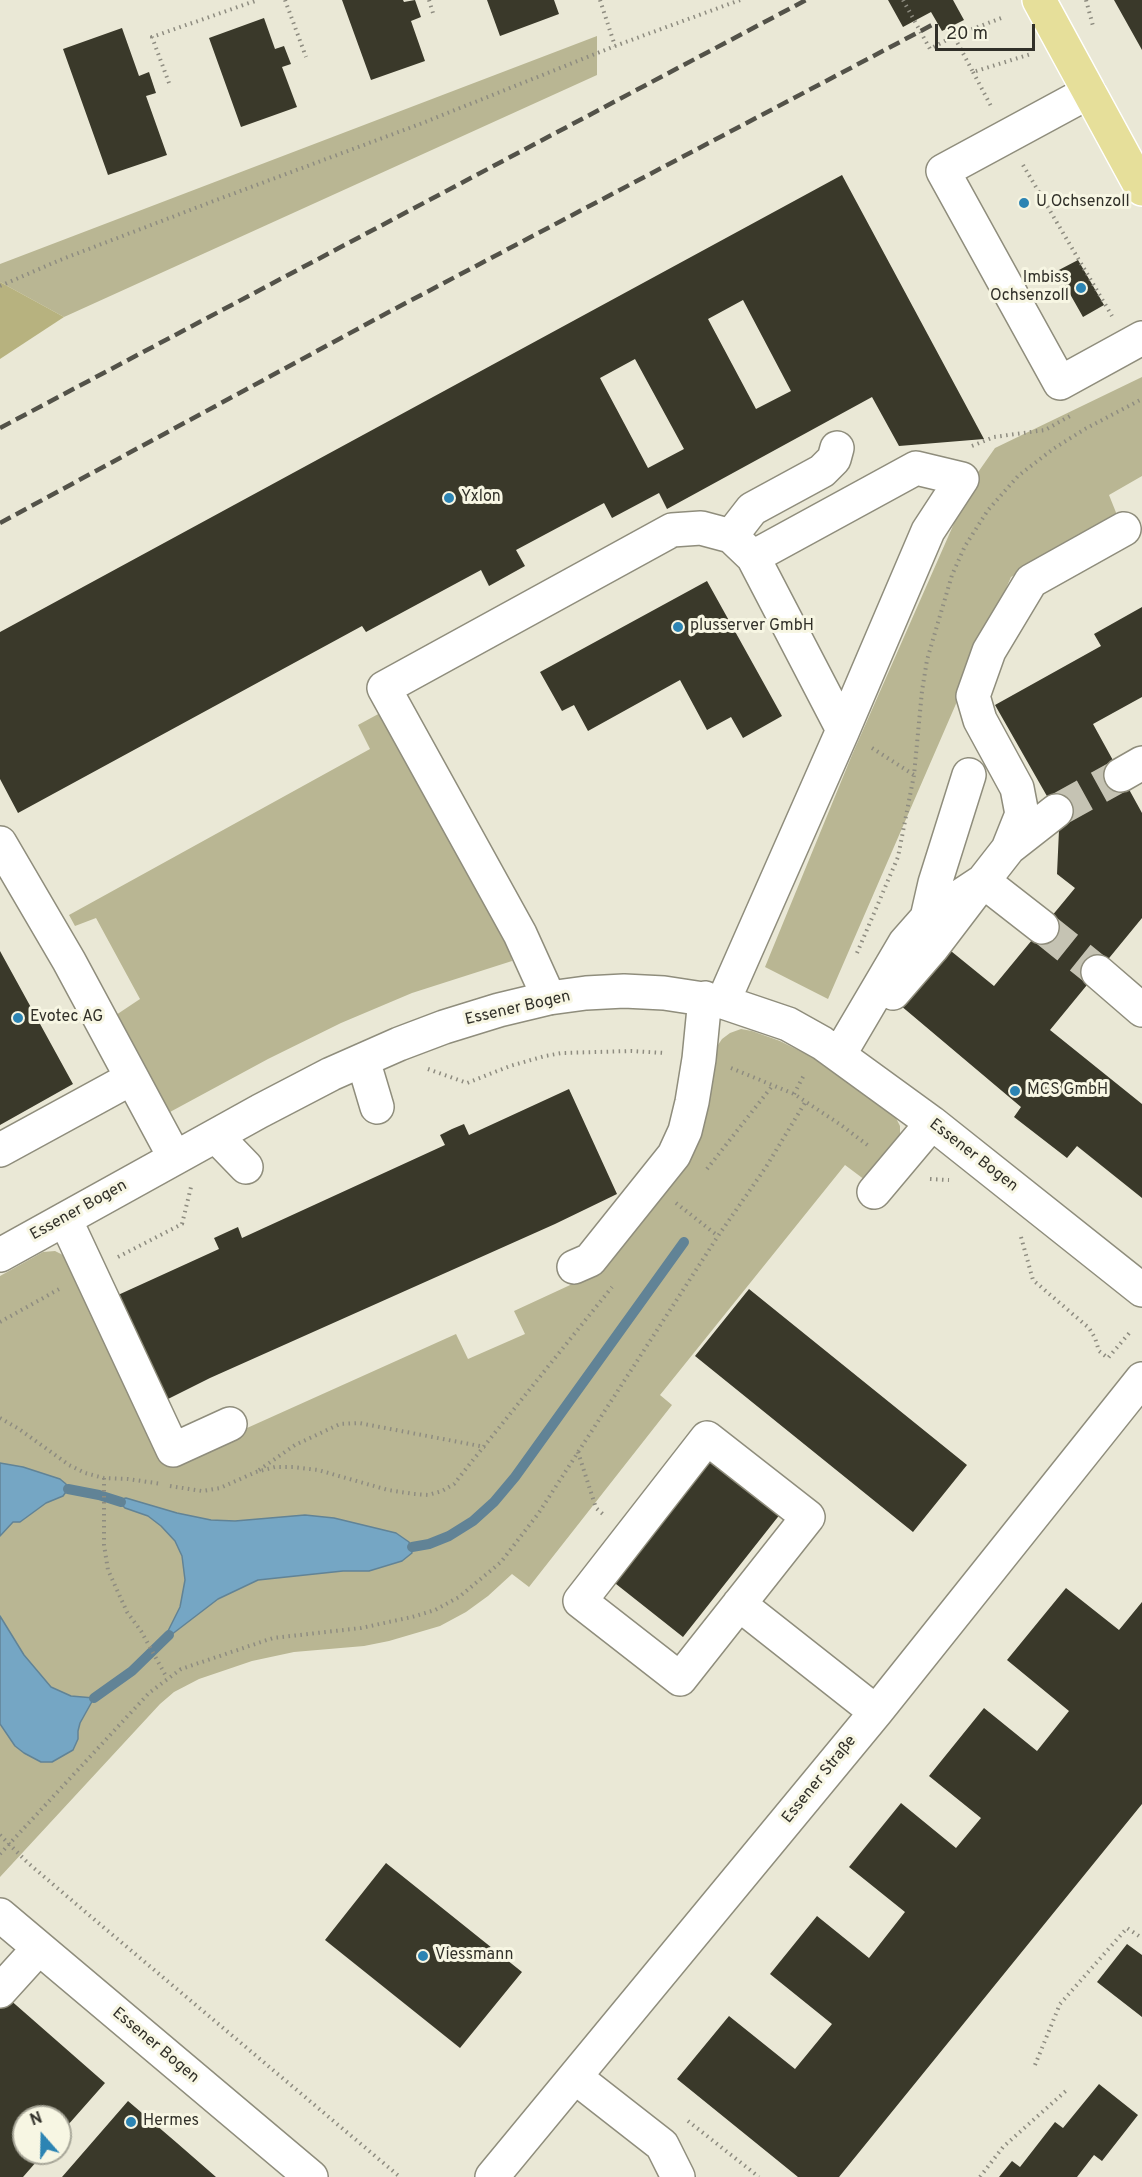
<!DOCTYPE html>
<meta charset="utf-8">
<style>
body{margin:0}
#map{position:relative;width:1142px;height:2177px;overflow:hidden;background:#eae8d6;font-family:Overpass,sans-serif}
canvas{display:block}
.north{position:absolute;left:12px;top:2105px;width:60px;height:60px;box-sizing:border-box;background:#f7f6e3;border:2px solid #a8a799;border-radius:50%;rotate:340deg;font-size:16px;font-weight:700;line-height:24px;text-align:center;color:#313029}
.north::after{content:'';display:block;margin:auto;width:21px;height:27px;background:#2c84b3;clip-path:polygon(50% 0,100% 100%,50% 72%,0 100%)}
.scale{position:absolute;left:935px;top:24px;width:100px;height:27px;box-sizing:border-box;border:3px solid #313029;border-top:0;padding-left:8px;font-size:18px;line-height:21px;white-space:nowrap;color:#313029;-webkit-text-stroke:4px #f7f6e3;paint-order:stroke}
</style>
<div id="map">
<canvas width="1142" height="2177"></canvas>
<div class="north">N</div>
<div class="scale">20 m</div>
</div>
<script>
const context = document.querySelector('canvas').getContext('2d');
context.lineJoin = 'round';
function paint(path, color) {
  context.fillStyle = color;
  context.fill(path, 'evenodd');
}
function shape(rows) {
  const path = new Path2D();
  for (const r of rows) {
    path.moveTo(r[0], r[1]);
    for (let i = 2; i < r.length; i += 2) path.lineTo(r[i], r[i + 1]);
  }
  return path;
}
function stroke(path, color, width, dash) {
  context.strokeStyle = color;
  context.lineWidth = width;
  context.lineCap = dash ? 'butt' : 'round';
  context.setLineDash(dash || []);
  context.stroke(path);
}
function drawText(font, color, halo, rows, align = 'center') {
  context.font = font + ' Overpass,sans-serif';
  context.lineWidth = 6;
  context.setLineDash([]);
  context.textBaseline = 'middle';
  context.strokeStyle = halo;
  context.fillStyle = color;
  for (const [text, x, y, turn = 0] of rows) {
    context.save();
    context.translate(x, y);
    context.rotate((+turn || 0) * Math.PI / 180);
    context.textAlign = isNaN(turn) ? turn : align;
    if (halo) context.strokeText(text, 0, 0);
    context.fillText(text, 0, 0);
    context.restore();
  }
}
paint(shape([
 [597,36,597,75,64,317,0,282,0,264],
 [1142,377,1142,476,1109,495,1117,515,1011,577,828,999,765,967,852,755,974,478,995,448],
 [382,712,508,938,512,961,412,993,341,1023,268,1059,170,1112,116,1015,140,999,96,918,75,926,69,915,370,749,358,725],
 [741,1029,752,1031,780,1041,810,1056,858,1087,896,1118,900,1126,900,1135,865,1180,845,1165,660,1395,672,1405,529,1587,512,1574,488,1596,466,1612,440,1626,389,1641,364,1646,294,1652,252,1661,199,1679,174,1692,160,1704,0,1877,0,1276,43,1252,55,1251,65,1256,167,1464,456,1334,468,1359,525,1334,514,1311,581,1280,598,1268,716,1048,722,1039,730,1033]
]), '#b9b693');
paint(shape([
 [0,282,64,317,0,359]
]), '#b7b27f');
const water = shape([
 [0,1463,23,1467,60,1479,66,1484,68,1489,63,1496,46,1503,20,1522,13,1522,0,1536,0,1463],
 [126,1498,177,1513,211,1520,235,1521,305,1515,334,1518,396,1533,409,1542,412,1553,402,1561,369,1571,343,1571,258,1580,218,1599,171,1635,168,1631,180,1607,185,1580,182,1556,175,1541,161,1526,148,1516,125,1508,122,1505,122,1499,126,1498],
 [0,1616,24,1655,51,1687,71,1696,94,1698,80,1723,78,1731,78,1739,73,1750,52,1762,41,1762,24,1753,15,1746,0,1724,0,1616]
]);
paint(water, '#75a6c4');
stroke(water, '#618396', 1.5);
stroke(shape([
 [68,1489,99,1495,121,1502],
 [412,1547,429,1544,449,1536,473,1521,494,1502,515,1477,684,1242],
 [94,1698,132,1671,169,1635]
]), '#618396', 10);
paint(shape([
 [342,0,403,0,404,2,415,0,421,17,411,21,425,61,371,80],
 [487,0,554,0,559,14,500,36],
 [888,0,953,0,964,20,942,31,931,12,903,27],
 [1114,0,1142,0,1142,50],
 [264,18,275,49,284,46,291,64,282,67,297,107,241,127,209,38],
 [122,28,139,76,149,72,156,93,146,96,167,155,108,175,63,49],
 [842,175,984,439,899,446,872,397,667,509,659,493,612,518,604,503,516,550,525,566,489,586,481,570,366,632,362,626,18,813,0,779,0,632],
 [743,300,791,391,756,409,708,319],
 [635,359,684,449,648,468,600,378],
 [1078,260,1104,305,1083,317,1057,271],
 [707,581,782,716,743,738,731,717,707,730,680,680,588,731,574,705,562,711,540,672],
 [1142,607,1142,697,1093,724,1142,813,1142,918,1050,1030,1142,1104,1142,1198,1077,1146,1067,1158,1014,1117,1021,1107,900,1005,946,947,994,986,1075,888,1057,874,1059,830,1064,826,995,705,1101,646,1094,634],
 [0,951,73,1084,0,1125],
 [569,1089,617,1194,555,1224,210,1378,166,1400,118,1295,219,1249,214,1238,238,1227,242,1238,445,1145,440,1135,452,1129,464,1124,469,1135],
 [749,1289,967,1465,913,1532,695,1356],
 [709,1456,781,1513,683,1637,611,1580],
 [1066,1588,1119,1630,1142,1602,1142,1804,839,2177,798,2177,677,2079,729,2016,795,2069,832,2024,770,1974,817,1916,869,1958,905,1912,849,1867,901,1803,956,1848,981,1818,929,1776,984,1708,1037,1751,1069,1711,1007,1660],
 [386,1863,522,1972,460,2048,325,1940],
 [1127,1944,1142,1955,1142,2017,1097,1982],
 [0,1991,105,2083,60,2134,60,2117,24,2117,24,2153,44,2153,23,2177,0,2177],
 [1099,2084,1138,2115,1102,2161,1094,2155,1077,2177,999,2177,1012,2161,1020,2167,1055,2122,1063,2128],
 [128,2101,177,2143,216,2177,62,2177]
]), '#3a392a');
stroke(shape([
 [1056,811,1121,775],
 [1042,927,1098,972]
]), '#c5c3b3', 33, [33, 16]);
const minor = shape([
 [1089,92,943,171,1060,383,1142,338],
 [731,536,752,509,822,471,834,459,837,448],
 [1121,775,1142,763],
 [0,843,69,961,132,1078],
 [1010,847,1056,811],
 [927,918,935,883,969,775],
 [1098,972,1142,1010],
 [893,993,932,948,983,881,1042,927],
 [549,998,520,934,384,688,672,530,701,528,731,536,753,557,843,730,928,531,962,479,916,468,753,557],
 [723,1002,843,730],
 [839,1055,905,943,927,918,983,881,1008,849,1022,814,1017,788,980,720,973,696,989,651,1031,581,1124,529],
 [363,1060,377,1107],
 [216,1136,246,1167],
 [0,1150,132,1078,175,1158],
 [874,1192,932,1123],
 [65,1219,173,1450,230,1424],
 [0,1255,260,1111,331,1074,399,1044,444,1027,499,1010,549,998,586,993,624,991,664,993,723,1002,788,1024,822,1043,932,1123,1142,1290],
 [574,1267,590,1260,674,1155,685,1131,692,1102,699,1059,705,998],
 [707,1438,808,1517,680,1679,580,1601,707,1438],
 [739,1604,876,1712],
 [0,1915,311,2177],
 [0,1991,39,1948],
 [575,2077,662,2145,678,2177],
 [492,2177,876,1712,1142,1379]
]);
const major = shape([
 [1039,0,1142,189]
]);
stroke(minor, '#8f8d7c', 36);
stroke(major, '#fff', 36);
stroke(shape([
 [285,0,306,57],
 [429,0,433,13],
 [600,0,615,46],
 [903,0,930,49,954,36,1004,17],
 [1086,0,1093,26],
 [949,27,973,72,1031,54],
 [973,72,992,108],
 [169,83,152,37,258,0],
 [1023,165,1112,316],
 [0,286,60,260,219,199,420,124,615,46,740,0],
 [972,446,994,437,1045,430,1070,416],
 [872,748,914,775],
 [857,953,898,857,914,775,922,691,927,660,952,575,965,546,988,510,1018,476,1053,449,1085,429,1142,399],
 [731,1068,794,1094,841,1125,870,1147],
 [428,1069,467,1083,510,1066,545,1056,562,1053,631,1051,665,1053],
 [794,1094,805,1073],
 [707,1169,773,1085],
 [930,1179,949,1180],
 [676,1203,718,1236],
 [1021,1237,1033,1280,1089,1328,1095,1338,1099,1351,1108,1358,1131,1331],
 [118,1257,182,1224,191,1187],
 [0,1322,61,1288],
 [0,1418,19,1429,69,1465,85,1473,104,1478,128,1479,162,1484],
 [578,1452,596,1508,605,1516],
 [259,1470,295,1445,340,1424,359,1423,485,1447],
 [104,1478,104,1545,108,1570,127,1612,141,1631,167,1678],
 [170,1486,202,1491,220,1488,256,1472,275,1467,293,1467,318,1470,388,1490,414,1494,428,1495,442,1491,454,1484,469,1465,612,1287],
 [0,1835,28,1863,89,1915,400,2177],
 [0,1854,149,1693,181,1669,273,1638,361,1628,412,1617,435,1610,459,1597,501,1562,538,1514,718,1236,766,1167,806,1101],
 [1035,2065,1060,2004,1127,1928,1142,1938],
 [688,2121,759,2177],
 [980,2177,1003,2147,1067,2090]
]), '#8e8c80', 4, [1.5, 4.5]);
stroke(minor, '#fff', 33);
stroke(major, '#e6df9a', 33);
stroke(shape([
 [0,428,806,0],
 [0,523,387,313,932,25]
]), '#535249', 4.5, [12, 6]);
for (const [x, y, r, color] of [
 [1024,203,6,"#2c84b3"],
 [1081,288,6,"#2c84b3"],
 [449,498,6,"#2c84b3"],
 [678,627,6,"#2c84b3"],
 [18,1018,6,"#2c84b3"],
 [1015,1091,6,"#2c84b3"],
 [423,1956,6,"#2c84b3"],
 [131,2122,6,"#2c84b3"]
]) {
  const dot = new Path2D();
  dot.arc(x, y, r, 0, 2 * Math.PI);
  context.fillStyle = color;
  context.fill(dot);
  stroke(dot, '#f7f6e3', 2);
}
drawText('16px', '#313029', '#f7f6e3', [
 ["U Ochsenzoll",1036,203],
 ["Imbiss",1069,279,"right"],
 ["Ochsenzoll",1069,297,"right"],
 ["Yxlon",461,498],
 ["plusserver GmbH",690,627],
 ["Evotec AG",30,1018],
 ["MCS GmbH",1027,1091],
 ["Viessmann",435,1956],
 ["Hermes",143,2122]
], 'left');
drawText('16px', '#313029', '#f7f6e3', [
 ["Essener Bogen",518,1009,-13],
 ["Essener Bogen",973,1156,38],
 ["Essener Bogen",79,1211,-29],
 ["Essener Straße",820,1780,-51],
 ["Essener Bogen",155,2046,40]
]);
</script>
